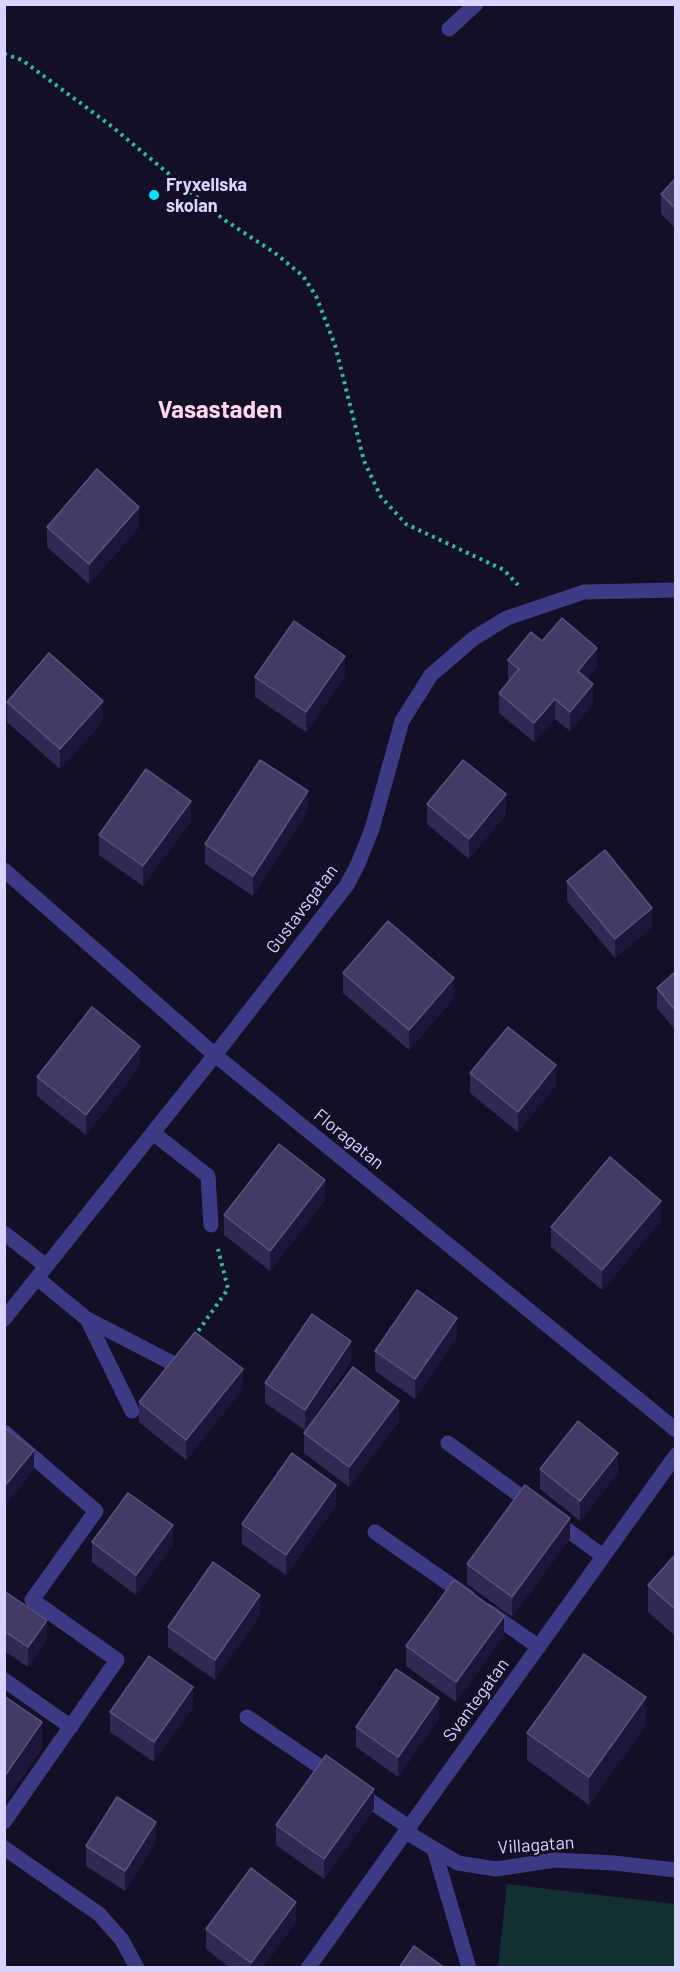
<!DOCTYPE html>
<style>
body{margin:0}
#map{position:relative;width:680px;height:1972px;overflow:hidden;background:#130f26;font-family:Barlow,sans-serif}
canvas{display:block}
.frame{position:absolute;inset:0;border:6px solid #d9d4ff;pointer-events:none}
</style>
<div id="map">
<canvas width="680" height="1972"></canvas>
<div class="frame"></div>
</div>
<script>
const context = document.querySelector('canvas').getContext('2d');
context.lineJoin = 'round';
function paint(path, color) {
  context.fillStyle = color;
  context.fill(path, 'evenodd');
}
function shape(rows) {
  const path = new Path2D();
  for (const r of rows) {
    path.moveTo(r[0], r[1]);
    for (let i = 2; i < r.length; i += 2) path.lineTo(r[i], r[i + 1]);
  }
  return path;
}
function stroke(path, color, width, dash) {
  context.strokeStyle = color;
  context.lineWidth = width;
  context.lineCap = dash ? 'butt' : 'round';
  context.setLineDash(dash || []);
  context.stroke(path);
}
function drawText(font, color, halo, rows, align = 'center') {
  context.font = font + ' Barlow,sans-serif';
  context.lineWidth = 4.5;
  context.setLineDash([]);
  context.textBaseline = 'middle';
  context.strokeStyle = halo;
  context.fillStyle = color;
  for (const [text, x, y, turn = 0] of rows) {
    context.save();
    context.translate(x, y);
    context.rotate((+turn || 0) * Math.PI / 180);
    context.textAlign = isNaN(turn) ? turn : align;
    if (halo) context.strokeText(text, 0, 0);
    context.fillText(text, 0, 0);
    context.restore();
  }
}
paint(shape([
 [507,1884,675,1904,675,1967,498,1967]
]), '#12302f');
stroke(shape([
 [4,54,22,60,110,125,223,219,275,253,303,276,316,296,335,345,364,461,381,497,406,524,504,570,518,585],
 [194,1337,228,1289,218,1249]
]), '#2fb8b0', 4, [3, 4.5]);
stroke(shape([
 [449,29,476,4],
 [153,1133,208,1176,211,1225],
 [4,1233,46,1266],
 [37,1278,87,1319,132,1411],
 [87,1319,174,1364],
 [4,1432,96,1511,32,1600,117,1660,4,1822],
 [448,1443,533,1505],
 [555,1521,603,1556],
 [375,1532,468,1597],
 [487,1611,539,1647],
 [4,1680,71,1727],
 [247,1717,335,1777],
 [357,1792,410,1828],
 [434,1849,469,1968]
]), '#3d3a85', 15);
stroke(shape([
 [4,870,215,1055,676,1430],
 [4,1319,215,1055,347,885,358,864,372,829,402,721,431,675,474,638,507,618,584,592,676,590],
 [406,1832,458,1863,496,1869,555,1860,614,1863,676,1870],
 [4,1848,99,1914,122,1940,137,1968],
 [308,1968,676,1455]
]), '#3d3a85', 15);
paint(shape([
 [675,179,675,228,661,214,661,194],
 [47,527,139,527,89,584,47,547],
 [542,641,597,668,587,679,593,704,570,731,555,719,534,742,499,713,499,693,509,680,508,679,508,660],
 [345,676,306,732,255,697,255,677],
 [7,702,103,721,60,769,7,722],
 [427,804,506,814,469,859,427,824],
 [308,811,253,896,205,864,205,844],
 [191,821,143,886,99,855,99,835],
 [567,881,652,927,615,958,567,901],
 [675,972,675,1030,657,1008,657,988],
 [343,973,454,998,409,1050,343,993],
 [140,1066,86,1135,37,1096,37,1077],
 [470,1073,556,1085,518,1132,470,1093],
 [325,1200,270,1271,224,1235,224,1215],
 [661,1221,602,1290,551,1247,551,1227],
 [457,1338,415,1399,375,1371,375,1351],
 [351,1361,305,1430,265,1403,265,1383],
 [243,1389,186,1460,139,1422,139,1402],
 [399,1421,349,1487,304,1453,304,1433],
 [540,1469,618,1473,580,1521,540,1489],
 [336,1505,286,1575,242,1544,242,1524],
 [570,1538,512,1617,467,1584,467,1564],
 [92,1542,173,1545,136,1595,92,1562],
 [675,1555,675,1636,648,1612,648,1585],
 [4,1591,47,1640,28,1667,4,1651],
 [260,1615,215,1680,168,1647,168,1627],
 [504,1636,456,1702,406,1666,406,1646],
 [193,1707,154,1762,110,1732,110,1712],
 [439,1718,398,1777,356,1747,356,1727],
 [646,1725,589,1805,527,1760,527,1733],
 [374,1809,324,1879,276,1845,276,1825],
 [156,1842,125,1891,86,1866,86,1846],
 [296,1922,262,1968,230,1968,206,1949,206,1929]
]), '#312854');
paint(shape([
 [139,507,139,527,89,584,89,564],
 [597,648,597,668,578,691,578,671],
 [345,656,345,676,306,732,306,712],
 [593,684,593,704,570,731,570,712],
 [555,699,555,719,534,742,534,723],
 [103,701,103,721,60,769,60,749],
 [308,791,308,811,253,896,253,876],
 [506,794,506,814,469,859,469,839],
 [191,801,191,821,143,886,143,866],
 [652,908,652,927,615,958,615,939],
 [454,978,454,998,409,1050,409,1030],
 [140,1046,140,1066,86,1135,86,1115],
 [556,1065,556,1085,518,1132,518,1112],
 [325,1180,325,1200,270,1271,270,1251],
 [661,1201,661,1221,602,1290,602,1270],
 [457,1318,457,1338,415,1399,415,1379],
 [351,1341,351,1361,305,1430,305,1410],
 [243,1369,243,1389,186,1460,186,1440],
 [399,1401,399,1421,349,1487,349,1467],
 [34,1450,34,1470,4,1507,4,1487],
 [618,1453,618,1473,580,1521,580,1501],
 [336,1485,336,1505,286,1575,286,1555],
 [570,1518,570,1538,512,1617,512,1597],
 [173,1525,173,1545,136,1595,136,1575],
 [260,1595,260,1615,215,1680,215,1660],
 [504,1616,504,1636,456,1702,456,1682],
 [47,1620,47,1640,28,1667,28,1647],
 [193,1687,193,1707,154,1762,154,1742],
 [646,1697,646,1725,589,1805,589,1777],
 [439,1698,439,1718,398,1777,398,1757],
 [42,1722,42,1749,4,1804,4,1777],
 [374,1789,374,1809,324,1879,324,1859],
 [156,1822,156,1842,125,1891,125,1871],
 [296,1902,296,1922,262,1968,251,1968,251,1963]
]), '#1d163a');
const building = shape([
 [675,179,675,208,661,194,675,179],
 [97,469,139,507,89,564,47,527,97,469],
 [562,618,597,648,578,671,593,684,570,712,555,699,534,723,499,693,519,669,508,660,531,632,542,641,562,618],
 [294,621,345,656,306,712,255,677,294,621],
 [49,653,103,701,60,749,7,702,49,653],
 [260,760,308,791,253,876,205,844,260,760],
 [463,760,506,794,469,839,427,804,463,760],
 [146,769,191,801,143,866,99,835,146,769],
 [605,850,652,908,615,939,567,881,605,850],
 [388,921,454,978,409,1030,343,973,388,921],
 [675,972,675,1010,657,988,675,972],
 [92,1007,140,1046,86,1115,37,1077,92,1007],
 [508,1027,556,1065,518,1112,470,1073,508,1027],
 [279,1144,325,1180,270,1251,224,1215,279,1144],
 [610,1157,661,1201,602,1270,551,1227,610,1157],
 [417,1290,457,1318,415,1379,375,1351,417,1290],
 [312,1314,351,1341,305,1410,265,1383,312,1314],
 [195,1332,243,1369,186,1440,139,1402,195,1332],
 [353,1367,399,1401,349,1467,304,1433,353,1367],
 [578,1421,618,1453,580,1501,540,1469,578,1421],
 [4,1427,34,1450,4,1487,4,1427],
 [292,1453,336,1485,286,1555,242,1524,292,1453],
 [525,1485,570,1518,512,1597,467,1564,525,1485],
 [128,1493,173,1525,136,1575,92,1542,128,1493],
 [675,1555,675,1609,648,1585,675,1555],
 [213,1562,260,1595,215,1660,168,1627,213,1562],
 [454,1580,504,1616,456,1682,406,1646,454,1580],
 [4,1591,47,1620,28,1647,4,1631,4,1591],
 [584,1654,646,1697,589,1777,527,1733,584,1654],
 [149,1656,193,1687,154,1742,110,1712,149,1656],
 [396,1669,439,1698,398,1757,356,1727,396,1669],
 [4,1696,42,1722,4,1777,4,1696],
 [326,1755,374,1789,324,1859,276,1825,326,1755],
 [117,1797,156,1822,125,1871,86,1846,117,1797],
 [251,1868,296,1902,251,1963,206,1929,251,1868],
 [414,1946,445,1968,399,1968,414,1946]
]);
paint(building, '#433a66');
stroke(building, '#5a527e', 1.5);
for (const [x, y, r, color] of [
 [154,195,6,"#00e5ff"]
]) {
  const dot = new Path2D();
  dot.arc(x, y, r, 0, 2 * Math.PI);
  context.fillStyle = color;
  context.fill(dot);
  stroke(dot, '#130f26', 2);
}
drawText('bold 18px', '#d9d4ff', '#130f26', [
 ["Fryxellska",166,185],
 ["skolan",166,206]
], 'left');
drawText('18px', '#d9d4ff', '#130f26', [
 ["Gustavsgatan",302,909,-53],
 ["Floragatan",349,1139,39],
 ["Svantegatan",476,1700,-54],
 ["Villagatan",536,1845,-4]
]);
drawText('bold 24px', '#ffd6f0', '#130f26', [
 ["Vasastaden",220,410]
]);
</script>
